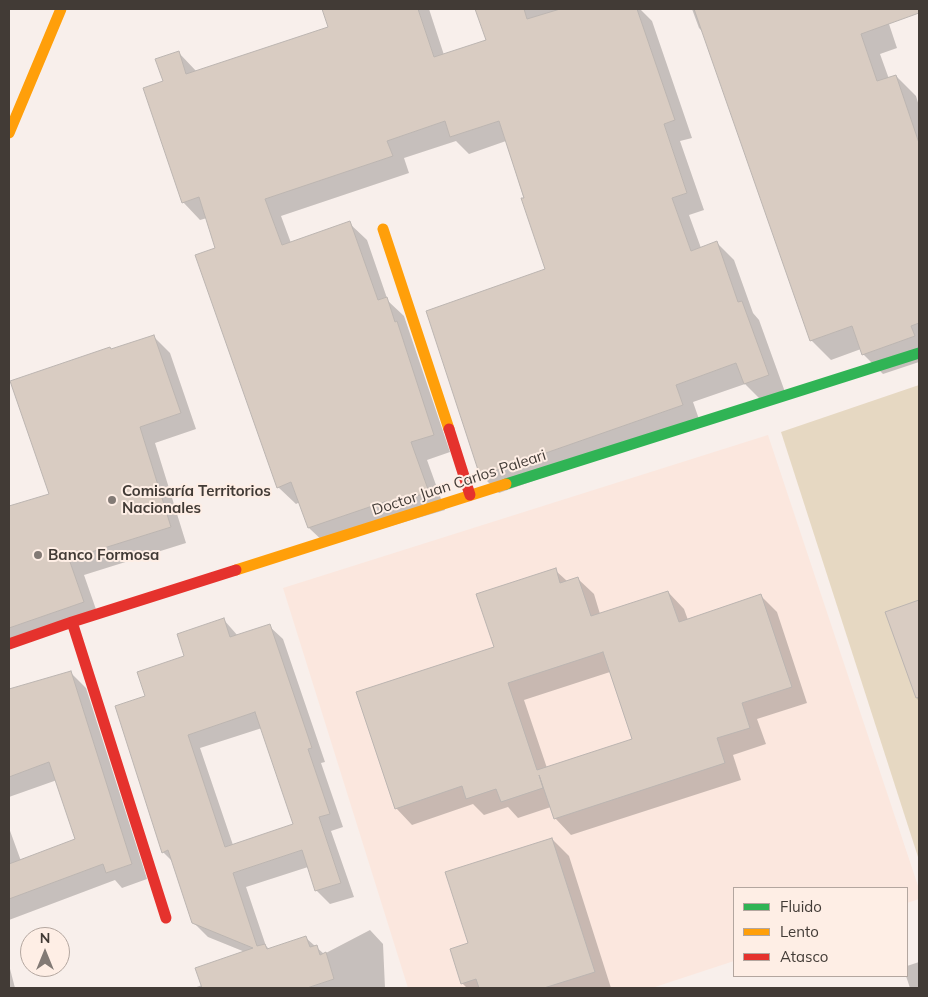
<!DOCTYPE html>
<meta charset="utf-8">
<style>
body{margin:0}
#map{position:relative;width:928px;height:997px;overflow:hidden;background:#f8efeb;font-family:Mulish,sans-serif}
canvas{display:block}
.frame{position:absolute;inset:0;border:10px solid #423b36;pointer-events:none}
.legend{position:absolute;left:733px;top:887px;width:175px;height:90px;box-sizing:border-box;background:#feeee5;border:1px solid #b3a69f;margin:0;padding:6px 9px;list-style:none;font-size:15px;color:#423b36}
.legend li{display:flex;align-items:center;gap:10px;height:25px}
.legend b{width:25px;border:1px solid #b3a69f}
.north{position:absolute;left:20px;top:927px;width:50px;height:50px;box-sizing:border-box;background:#feeee5;border:1px solid #b3a69f;border-radius:50%;rotate:0deg;font-size:14px;font-weight:700;line-height:20px;text-align:center;color:#423b36}
.north::after{content:'';display:block;margin:auto;width:18px;height:22px;background:#827a75;clip-path:polygon(50% 0,100% 100%,50% 72%,0 100%)}
</style>
<div id="map">
<canvas width="928" height="997"></canvas>
<div class="frame"></div>
<ul class="legend">
<li><b style="height:6px;background:#30b455"></b>Fluido</li>
<li><b style="height:6px;background:#ff9f0a"></b>Lento</li>
<li><b style="height:6px;background:#e5322d"></b>Atasco</li>
</ul>
<div class="north">N</div>
</div>
<script>
const context = document.querySelector('canvas').getContext('2d');
context.lineJoin = 'round';
function paint(path, color) {
  context.fillStyle = color;
  context.fill(path, 'evenodd');
}
function shape(rows) {
  const path = new Path2D();
  for (const r of rows) {
    path.moveTo(r[0], r[1]);
    for (let i = 2; i < r.length; i += 2) path.lineTo(r[i], r[i + 1]);
  }
  return path;
}
function stroke(path, color, width, dash) {
  context.strokeStyle = color;
  context.lineWidth = width;
  context.lineCap = dash ? 'butt' : 'round';
  context.setLineDash(dash || []);
  context.stroke(path);
}
function drawText(font, color, halo, rows, align = 'center') {
  context.font = font + ' Mulish,sans-serif';
  context.lineWidth = 4;
  context.setLineDash([]);
  context.textBaseline = 'middle';
  context.strokeStyle = halo;
  context.fillStyle = color;
  for (const [text, x, y, turn = 0] of rows) {
    context.save();
    context.translate(x, y);
    context.rotate((+turn || 0) * Math.PI / 180);
    context.textAlign = isNaN(turn) ? turn : align;
    if (halo) context.strokeText(text, 0, 0);
    context.fillText(text, 0, 0);
    context.restore();
  }
}
paint(shape([
 [768,435,919,889,919,899,907,903,907,888,734,888,734,961,652,988,408,988,283,588]
]), '#fbe7de');
paint(shape([
 [919,385,919,860,781,432]
]), '#e6d8c2');
paint(shape([
 [324,9,429,9,444,55,487,40,477,9,640,9,652,21,692,138,680,141,704,210,689,215,701,248,717,243,734,260,753,313,759,320,785,392,762,401,745,384,693,402,700,422,499,493,481,475,546,270,506,141,469,154,456,141,404,158,409,173,281,216,291,243,349,223,367,240,388,301,404,316,450,452,427,460,445,510,327,545,309,528,300,502,296,504,278,487,217,249,207,218,200,220,183,202,164,82,179,53,197,72,330,27],
 [692,9,914,9,887,18,897,48,880,54,889,79,896,76,916,96,919,106,919,362,883,374,863,354,861,349,831,360,811,340,704,33,699,28],
 [154,337,170,353,196,429,155,443,186,543,84,575,99,618,9,648,9,508,51,495,110,348,112,350],
 [555,570,567,581,577,578,594,594,600,614,668,592,684,609,688,620,761,596,777,612,807,703,757,719,766,744,733,755,741,780,571,835,555,818,551,807,518,818,508,807,484,815,473,804,412,825,396,808,495,648],
 [610,672,633,740,547,768,524,700],
 [919,601,919,703,886,613],
 [224,620,238,636,269,626,283,639,325,762,321,763,343,827,331,831,354,897,330,904,316,890,308,867,246,887,266,946,270,950,306,938,324,954,370,930,383,944,385,988,194,988,202,985,245,952,208,937,193,922,174,863,163,852,146,697],
 [262,728,294,825,233,845,200,748],
 [71,673,86,688,147,879,122,888,115,880,9,920,9,828,21,861,77,840,57,780,9,797,9,692],
 [552,839,569,856,611,988,467,988,462,983,470,944],
 [919,962,919,988,910,988,906,976,907,966],
 [9,965,15,988,9,988]
]), '#0003');
const building = shape([
 [322,9,418,9,434,57,486,40,475,9,524,9,527,19,560,9,637,9,675,120,664,124,687,193,672,198,691,251,717,241,738,302,742,301,769,375,744,384,736,363,676,385,683,405,480,476,426,311,545,269,521,198,524,198,499,121,450,137,445,121,387,141,393,156,265,199,282,245,350,221,378,300,387,297,395,322,397,321,434,435,411,442,429,492,388,505,387,501,308,528,291,482,277,488,195,255,215,248,199,197,182,203,143,88,163,81,155,59,179,51,186,74,328,27,322,9],
 [694,9,919,9,919,13,861,34,877,81,896,75,919,143,919,323,911,326,915,336,862,355,852,326,810,341,694,9],
 [154,335,181,413,140,427,171,527,69,559,84,602,9,628,9,506,49,494,10,381,110,347,111,349,154,335],
 [556,568,560,583,578,577,591,616,668,591,679,622,761,594,792,687,742,703,750,728,717,738,725,763,554,819,539,775,543,788,501,802,496,789,466,799,462,786,395,809,356,692,494,647,476,594,556,568],
 [603,652,632,739,537,770,508,683,603,652],
 [919,600,919,697,916,698,885,612,919,600],
 [224,618,230,637,270,624,312,748,308,749,330,814,319,817,341,883,315,891,302,850,233,873,257,946,265,944,267,949,306,936,310,947,317,945,320,955,326,952,334,979,307,988,202,988,195,968,253,948,192,923,168,850,162,853,115,706,145,696,137,672,184,656,177,634,224,618],
 [255,712,293,824,225,847,188,735,255,712],
 [71,671,132,864,106,873,103,864,9,899,9,864,75,839,49,762,9,777,9,689,71,671],
 [552,838,595,972,544,988,479,988,476,979,461,984,450,949,468,943,445,872,552,838]
]);
paint(building, '#d9ccc2');
stroke(building, '#bcb5b1', 1);
stroke(shape([
 [506,484,919,353]
]), '#30b455', 11);
stroke(shape([
 [9,133,61,9],
 [383,229,449,429],
 [236,570,506,484]
]), '#ff9f0a', 11);
stroke(shape([
 [449,429,470,495],
 [72,622,166,918],
 [9,644,72,622,236,570]
]), '#e5322d', 11);
for (const [x, y, r, color] of [
 [112,500,5,"#827a75"],
 [38,555,5,"#827a75"]
]) {
  const dot = new Path2D();
  dot.arc(x, y, r, 0, 2 * Math.PI);
  context.fillStyle = color;
  context.fill(dot);
  stroke(dot, '#feeee5', 2);
}
drawText('15px', '#423b36', '#feeee5', [
 ["Doctor Juan Carlos Paleari",459,483,-18]
]);
drawText('bold 15px', '#423b36', '#feeee5', [
 ["Comisaría Territorios",122,491],
 ["Nacionales",122,508],
 ["Banco Formosa",48,555]
], 'left');
</script>
